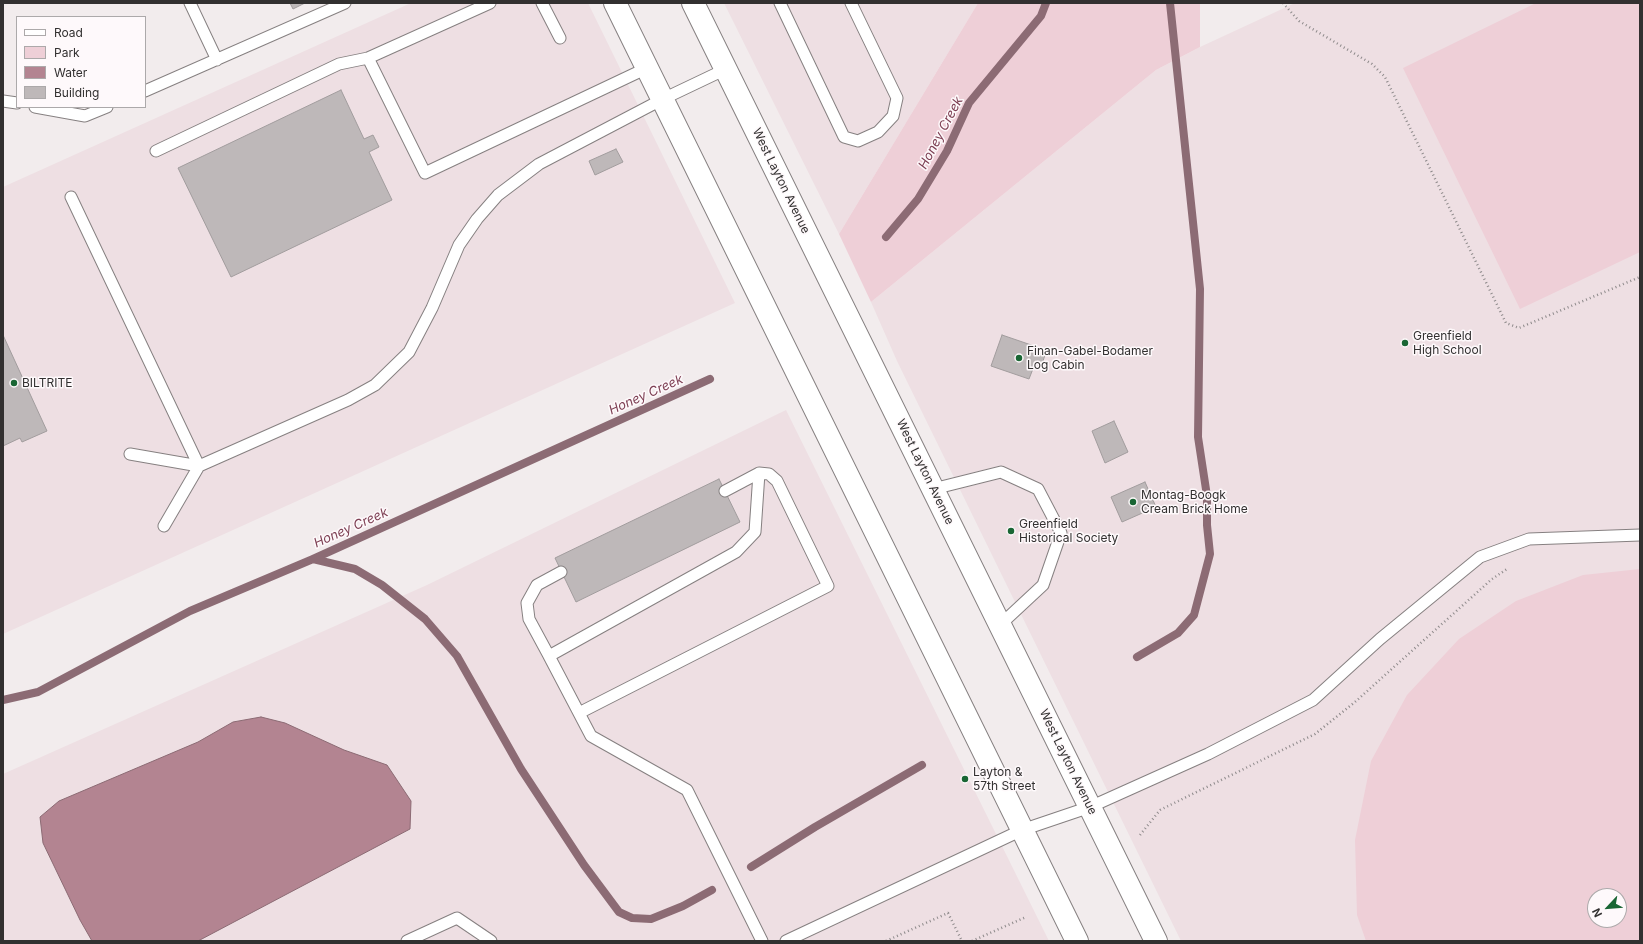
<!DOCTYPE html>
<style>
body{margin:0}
#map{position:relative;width:1643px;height:944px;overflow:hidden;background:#f2eced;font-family:Inter,sans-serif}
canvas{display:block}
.frame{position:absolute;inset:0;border:4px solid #323030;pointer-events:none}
.legend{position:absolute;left:16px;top:16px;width:130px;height:92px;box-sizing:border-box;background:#fef9fb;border:1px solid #aca9aa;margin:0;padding:5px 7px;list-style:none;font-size:12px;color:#323030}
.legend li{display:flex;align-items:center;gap:8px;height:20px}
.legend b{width:20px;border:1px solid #aca9aa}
.north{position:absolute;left:1587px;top:888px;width:40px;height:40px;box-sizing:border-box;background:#fef9fb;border:1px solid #aca9aa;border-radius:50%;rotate:244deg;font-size:11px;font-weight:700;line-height:16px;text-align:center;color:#323030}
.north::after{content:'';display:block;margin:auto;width:14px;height:18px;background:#196634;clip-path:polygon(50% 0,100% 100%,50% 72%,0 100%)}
</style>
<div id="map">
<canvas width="1643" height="944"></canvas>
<div class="frame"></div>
<ul class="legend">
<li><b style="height:5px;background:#fff"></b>Road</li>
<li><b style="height:11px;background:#eecfd7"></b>Park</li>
<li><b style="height:11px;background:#b38491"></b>Water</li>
<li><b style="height:11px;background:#beb8b9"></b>Building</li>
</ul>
<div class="north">N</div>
</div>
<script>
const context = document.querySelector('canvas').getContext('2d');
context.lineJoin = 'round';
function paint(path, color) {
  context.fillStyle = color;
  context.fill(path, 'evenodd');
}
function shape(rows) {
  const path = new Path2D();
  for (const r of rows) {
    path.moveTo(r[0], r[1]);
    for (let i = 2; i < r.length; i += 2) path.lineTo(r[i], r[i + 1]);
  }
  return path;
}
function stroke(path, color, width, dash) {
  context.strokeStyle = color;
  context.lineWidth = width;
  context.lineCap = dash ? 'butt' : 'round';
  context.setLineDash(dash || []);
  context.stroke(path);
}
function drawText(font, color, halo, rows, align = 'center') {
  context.font = font + ' Inter,sans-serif';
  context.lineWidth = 3;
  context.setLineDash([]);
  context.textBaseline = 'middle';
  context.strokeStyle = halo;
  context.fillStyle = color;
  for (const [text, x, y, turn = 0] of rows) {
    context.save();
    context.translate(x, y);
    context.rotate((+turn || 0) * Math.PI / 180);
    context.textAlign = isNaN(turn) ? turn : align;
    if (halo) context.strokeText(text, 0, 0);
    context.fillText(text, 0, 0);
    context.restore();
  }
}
paint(shape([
 [411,3,588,3,735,303,3,634,3,187],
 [724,3,978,3,839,234],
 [1295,3,1640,3,1640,941,1181,941,897,361,871,302,1156,70,1200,47],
 [1595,896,1619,896,1619,920,1595,920],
 [786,410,1049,941,3,941,3,774,427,585]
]), '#eedfe3');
paint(shape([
 [978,3,1200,3,1200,47,1156,70,871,302,839,234],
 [1536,3,1640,3,1640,252,1520,309,1403,68],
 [1640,569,1640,941,1366,941,1357,915,1355,840,1371,761,1407,695,1459,639,1516,601,1583,575],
 [1595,896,1619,896,1619,920,1595,920]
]), '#eecfd7');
const water = shape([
 [261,717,285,723,344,750,387,765,411,801,410,829,198,941,92,941,80,920,43,843,40,817,59,801,198,742,233,722,261,717]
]);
paint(water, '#b38491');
stroke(water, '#8c6b74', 1);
stroke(shape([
 [886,237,918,199,947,151,969,103,1041,16,1046,3],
 [313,559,355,569,382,585,425,619,457,656,521,769,584,865,619,912,632,918,651,919,683,906,712,890],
 [1137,657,1178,633,1194,615,1210,554,1207,525,1207,496,1198,437,1200,289,1170,3],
 [3,700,38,692,190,611,313,559,710,379],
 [751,867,815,827,922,765]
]), '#8c6b74', 8);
const building = shape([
 [290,3,305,3,293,9,290,3],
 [341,90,364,139,373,135,379,147,369,152,392,200,231,277,178,168,341,90],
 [616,149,623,162,595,175,589,161,616,149],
 [3,335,47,431,22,442,20,438,3,446,3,335],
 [1002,335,1040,348,1039,353,1045,355,1042,364,1036,361,1029,379,991,366,1002,335],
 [1114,421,1128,452,1105,463,1092,431,1114,421],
 [719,479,740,522,576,602,555,558,719,479],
 [1145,482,1156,507,1122,522,1111,497,1145,482]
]);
paint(building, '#beb8b9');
stroke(building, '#a29d9e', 1);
const service = shape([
 [190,3,217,60],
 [542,3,560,38],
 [780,3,844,137,858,141,878,132,893,116,897,98,851,3],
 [368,58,425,173,647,68],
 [145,91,345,3],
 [3,101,17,103],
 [35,107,85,116,107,107],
 [156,151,339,64,368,58,490,3],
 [71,197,199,466],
 [130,454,199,466],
 [759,473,755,532,736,552,549,656,591,736,687,790,762,941],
 [933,489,1001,472,1038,489,1061,533,1043,585,1000,625],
 [164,526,199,466,348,400,375,385,409,352,432,308,459,245,477,219,498,195,539,164,663,99,726,69],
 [549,656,529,619,527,603,537,585,561,572],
 [579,713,828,586,777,481,769,474,759,473,725,491],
 [407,941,457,918,491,941],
 [786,941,1022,830,1090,807,1208,754,1313,700,1380,639,1480,557,1529,539,1640,535]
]);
const secondary = shape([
 [615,3,1077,941],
 [693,3,1156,941]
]);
stroke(service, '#868081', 13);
stroke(secondary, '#868081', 24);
stroke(shape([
 [1283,3,1299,21,1372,64,1385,77,1506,323,1519,328,1640,277],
 [1140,835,1160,810,1315,734,1355,702,1492,579,1507,569],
 [886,941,948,913,962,941],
 [972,941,1026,917]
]), '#8e8a8b', 2.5, [1, 3]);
stroke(service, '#fff', 11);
stroke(secondary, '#fff', 22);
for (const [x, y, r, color] of [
 [1405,343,4,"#196634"],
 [1019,358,4,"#196634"],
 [14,383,4,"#196634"],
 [1133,502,4,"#196634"],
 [1011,531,4,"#196634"],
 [965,779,4,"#196634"]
]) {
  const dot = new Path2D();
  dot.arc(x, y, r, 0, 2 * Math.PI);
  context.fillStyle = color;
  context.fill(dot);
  stroke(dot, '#fef9fb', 1.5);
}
drawText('12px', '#323030', '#fef9fb', [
 ["West Layton Avenue",781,181,64],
 ["West Layton Avenue",925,472,64],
 ["West Layton Avenue",1068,762,64]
]);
drawText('12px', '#323030', '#fef9fb', [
 ["Greenfield",1413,336],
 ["High School",1413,350],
 ["Finan-Gabel-Bodamer",1027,351],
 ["Log Cabin",1027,365],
 ["BILTRITE",22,383],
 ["Montag-Boogk",1141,495],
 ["Cream Brick Home",1141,509],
 ["Greenfield",1019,524],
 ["Historical Society",1019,538],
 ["Layton &",973,772],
 ["57th Street",973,786]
], 'left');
drawText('italic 13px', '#7e4054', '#fef9fb', [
 ["Honey Creek",941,133,-62],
 ["Honey Creek",646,395,-24],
 ["Honey Creek",351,528,-24]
]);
</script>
